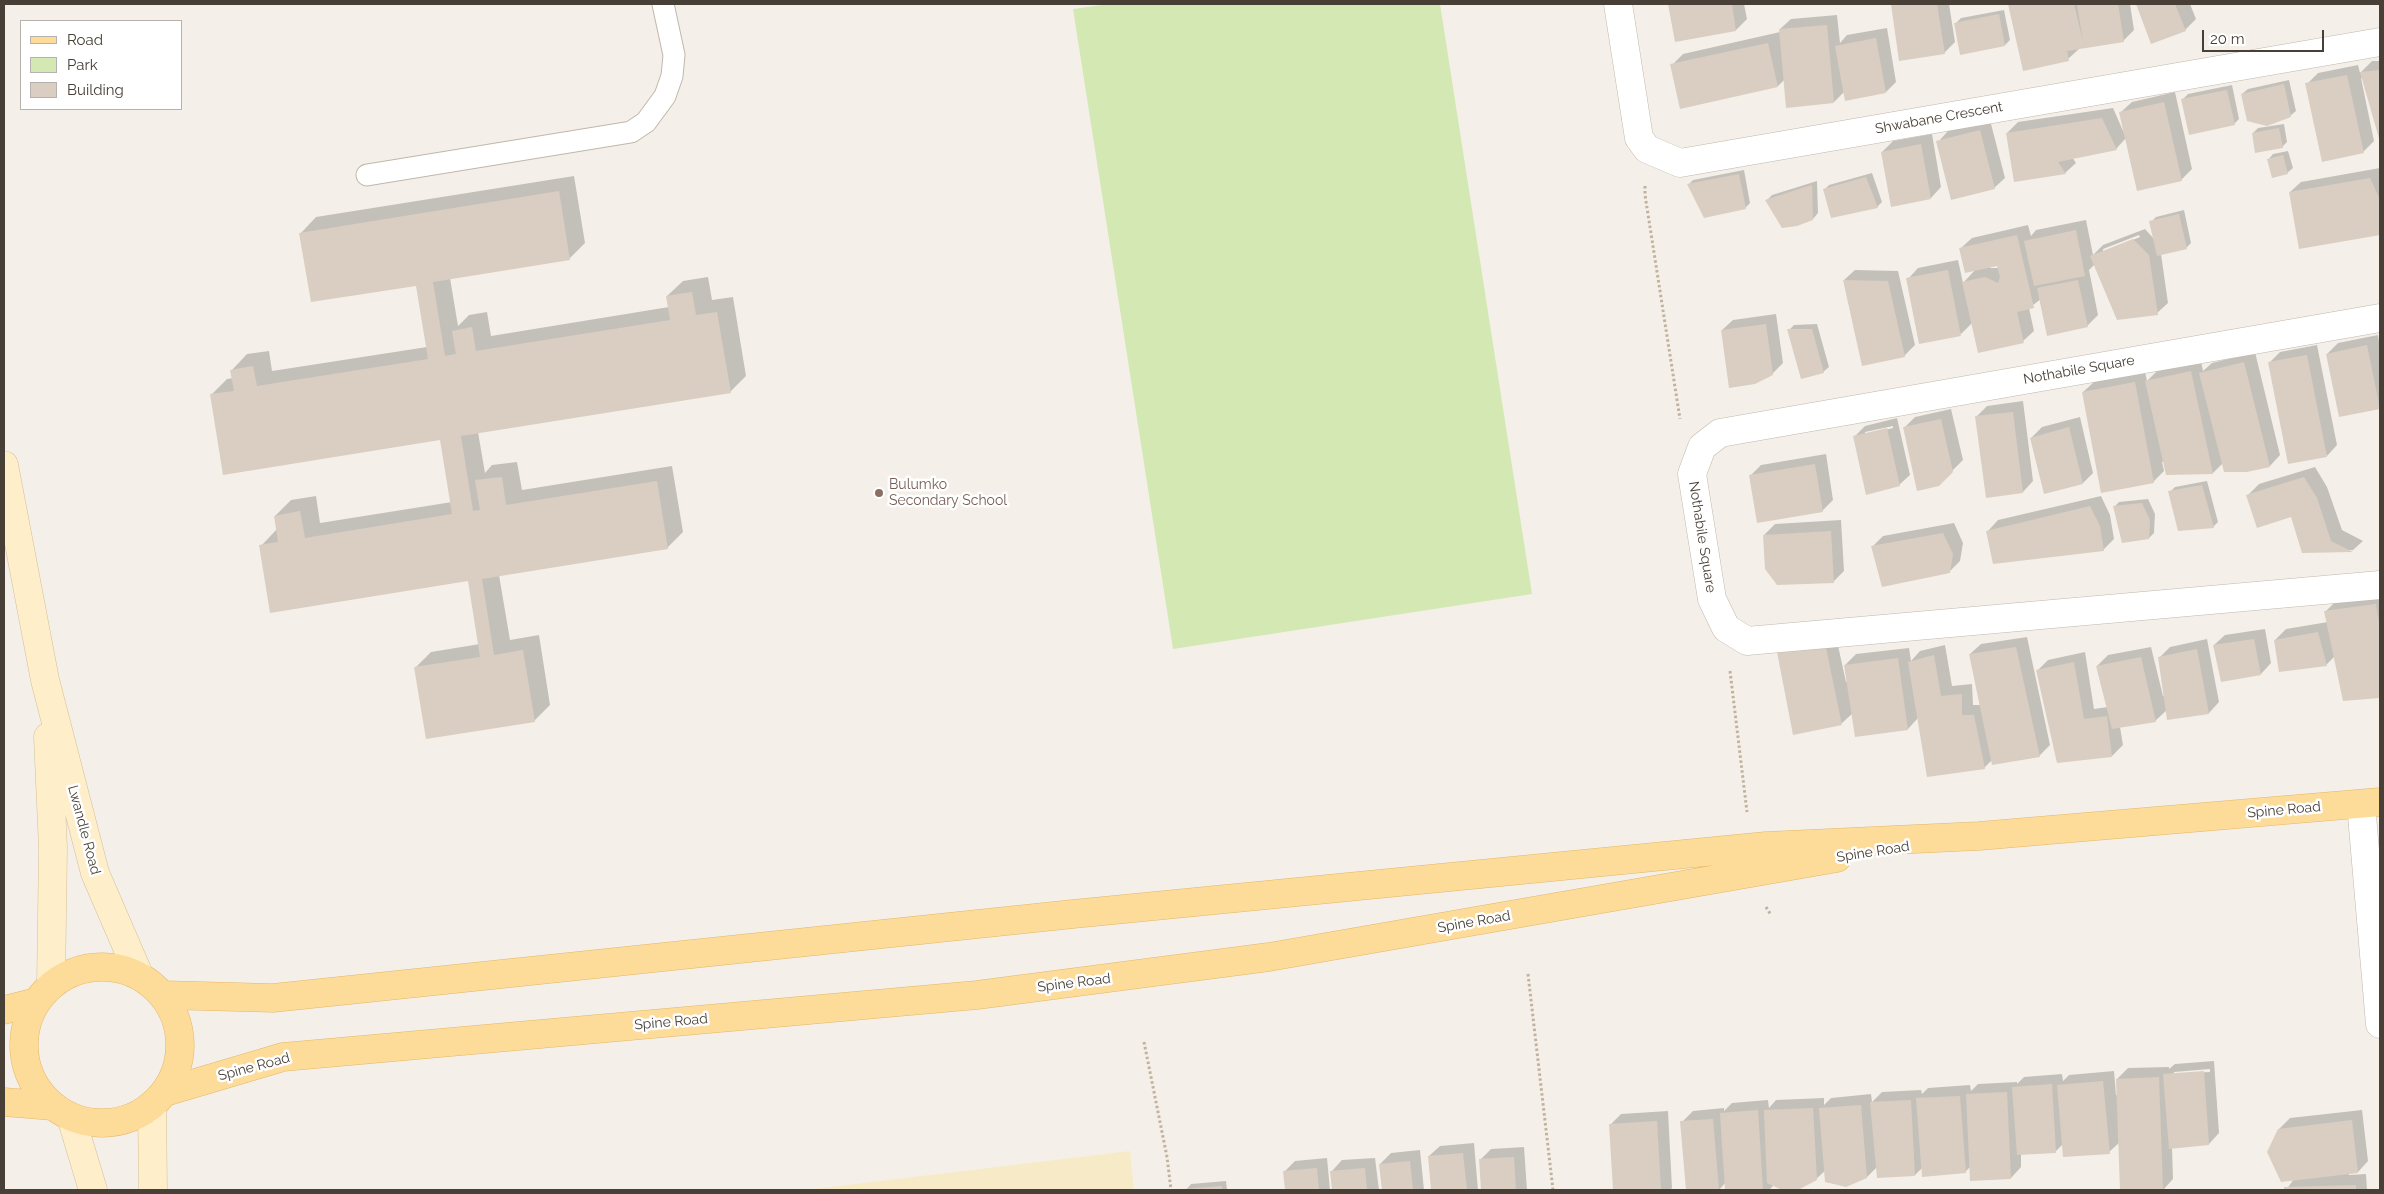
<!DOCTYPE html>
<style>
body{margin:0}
#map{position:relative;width:2384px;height:1194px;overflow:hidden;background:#f4f0e9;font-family:Raleway,sans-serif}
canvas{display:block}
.frame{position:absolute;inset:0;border:5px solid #484037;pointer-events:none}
.legend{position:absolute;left:20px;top:20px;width:162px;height:90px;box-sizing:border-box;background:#fff;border:1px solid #b6b3af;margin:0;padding:6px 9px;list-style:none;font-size:15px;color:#484037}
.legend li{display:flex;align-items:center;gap:10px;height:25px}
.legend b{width:25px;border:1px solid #b6b3af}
.scale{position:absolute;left:2202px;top:30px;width:122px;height:22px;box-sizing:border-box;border:2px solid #484037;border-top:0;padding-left:6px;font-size:15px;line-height:18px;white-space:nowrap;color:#484037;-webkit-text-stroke:4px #fff;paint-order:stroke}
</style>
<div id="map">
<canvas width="2384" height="1194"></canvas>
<div class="frame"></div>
<ul class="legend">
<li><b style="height:6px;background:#fddb99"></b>Road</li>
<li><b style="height:14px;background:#d3e8b2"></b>Park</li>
<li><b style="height:14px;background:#d9cec1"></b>Building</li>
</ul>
<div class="scale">20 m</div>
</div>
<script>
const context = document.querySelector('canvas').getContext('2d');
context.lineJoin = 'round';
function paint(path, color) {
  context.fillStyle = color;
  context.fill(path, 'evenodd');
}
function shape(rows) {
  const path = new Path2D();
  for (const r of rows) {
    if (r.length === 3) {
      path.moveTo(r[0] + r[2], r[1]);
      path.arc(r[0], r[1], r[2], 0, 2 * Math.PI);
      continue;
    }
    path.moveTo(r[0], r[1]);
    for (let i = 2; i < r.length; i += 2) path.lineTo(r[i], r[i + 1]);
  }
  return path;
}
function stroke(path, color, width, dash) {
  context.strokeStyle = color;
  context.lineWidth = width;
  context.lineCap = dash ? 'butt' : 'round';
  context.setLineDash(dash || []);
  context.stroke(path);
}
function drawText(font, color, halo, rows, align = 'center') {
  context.font = font + ' Raleway,sans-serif';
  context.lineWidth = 5;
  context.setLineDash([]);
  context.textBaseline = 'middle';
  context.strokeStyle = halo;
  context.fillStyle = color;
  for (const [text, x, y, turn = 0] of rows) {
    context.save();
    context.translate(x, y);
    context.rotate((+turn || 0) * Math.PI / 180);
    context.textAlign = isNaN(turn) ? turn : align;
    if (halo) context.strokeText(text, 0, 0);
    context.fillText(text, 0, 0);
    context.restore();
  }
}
paint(shape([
 [1109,4,1440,4,1532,594,1173,649,1073,9]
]), '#d3e8b2');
paint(shape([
 [1130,1151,1134,1190,805,1190]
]), '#f7eac6');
paint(shape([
 [1670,4,1744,4,1747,19,1736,30,1676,40],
 [1893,4,1949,4,1955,42,1944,53,1900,59],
 [2009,4,2130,4,2134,30,2123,41,2080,48,2068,59,2024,70],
 [2137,4,2190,4,2196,19,2185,30,2152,42],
 [2004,10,2010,40,2005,45,1955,24,1961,18],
 [1837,15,1840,43,1847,35,1887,28,1896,82,1886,92,1845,91,1834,102,1785,79,1778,86,1681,108,1672,65,1683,54,1780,32,1780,29,1791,19],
 [2372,61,2380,61,2380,139,2363,78,2361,78,2374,141,2363,152,2307,84,2318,73,2358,65,2360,73],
 [2289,80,2296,111,2290,116,2242,94,2248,89],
 [2232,85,2239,119,2234,124,2183,99,2188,94],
 [2175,92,2192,169,2181,180,2126,138,2116,149,2072,157,2076,163,2065,173,2007,133,2018,122,2113,108,2124,133,2121,112,2132,102],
 [1990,120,2005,178,1994,188,1938,142,1948,131],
 [2284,124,2287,142,2282,147,2253,133,2258,128],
 [1932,134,1941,187,1931,198,1882,152,1893,141],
 [2288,151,2293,168,2287,173,2268,160,2273,154],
 [2380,168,2380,234,2300,248,2290,192,2301,182],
 [1744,170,1750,203,1745,208,1688,185,1693,180],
 [1872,173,1882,202,1877,207,1824,190,1829,185],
 [574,176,585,243,569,259,450,278,458,326,469,315,487,312,491,336,669,307,667,296,683,281,708,277,712,300,733,297,746,376,730,392,478,432,485,473,492,465,517,462,522,490,672,466,683,532,667,548,499,575,510,640,539,635,550,705,534,721,415,668,431,652,480,644,469,580,261,546,277,529,275,516,291,500,316,496,320,523,452,502,441,438,211,395,227,379,233,378,232,370,247,354,269,351,272,371,427,347,417,284,301,233,316,217],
 [1817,181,1818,213,1813,219,1767,200,1772,195],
 [2184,210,2191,243,2186,248,2161,254,2168,303,2157,313,2095,264,2089,270,2098,315,2087,326,2041,299,2029,308,2034,331,2023,341,1972,323,1961,334,1908,279,1918,268,1958,260,1963,283,1976,269,1961,248,1972,238,2028,225,2031,236,2036,230,2086,220,2093,255,2103,245,2145,229,2155,240,2151,222,2156,217],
 [2139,235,2140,237,2103,252,2103,249],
 [1998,264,1999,268,1990,268,1990,266],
 [1855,270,1898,271,1915,345,1904,356,1844,280],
 [1776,314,1783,363,1772,374,1722,330,1733,320],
 [1817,324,1829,367,1823,372,1789,330,1794,325],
 [2378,335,2380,348,2380,408,2327,354,2338,343],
 [2317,345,2337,445,2327,456,2269,363,2280,352],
 [2255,352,2280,455,2270,466,2223,463,2213,473,2164,461,2162,462,2164,471,2153,482,2083,392,2094,382,2145,372,2147,381,2157,371,2201,361,2203,371,2212,363],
 [2023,401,2033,481,2023,492,1977,416,1987,406],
 [1951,409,1963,460,1938,485,1904,428,1915,417],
 [2080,417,2093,473,2083,483,2031,438,2042,427],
 [1897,418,1910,475,1899,485,1854,437,1865,426],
 [1893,426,1893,428,1865,435,1865,432],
 [1826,454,1833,500,1822,511,1750,476,1761,465],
 [2315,467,2327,487,2342,530,2363,541,2353,550,2303,552,2292,516,2248,495,2259,484],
 [2207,481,2218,522,2213,527,2170,492,2175,487],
 [2101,496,2110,515,2114,539,2103,550,1988,531,1998,520],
 [2148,499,2155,514,2154,533,2149,538,2114,507,2119,502],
 [1841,520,1844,571,1833,582,1764,535,1775,524],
 [1954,523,1963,543,1960,561,1949,572,1872,547,1883,536],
 [2380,594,2380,696,2344,700,2335,656,2326,665,2275,640,2286,629,2328,622,2326,611,2336,601],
 [2265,629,2271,663,2261,674,2214,645,2225,635],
 [1835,632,1846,682,1848,681,1845,665,1856,654,1909,648,1911,661,1920,651,1945,645,1952,686,1972,684,1973,705,1981,705,1970,654,1981,644,2027,637,2050,745,2039,756,1992,760,1984,768,1918,718,1908,729,1853,713,1842,723,1794,733,1779,652],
 [2207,639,2219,702,2209,713,2167,710,2155,721,2120,727,2123,745,2112,756,2037,671,2048,660,2085,652,2094,709,2108,707,2097,666,2108,655,2151,647,2163,696,2165,696,2159,658,2170,647],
 [2214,1061,2219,1133,2209,1144,2172,1147,2173,1179,2163,1190,2122,1190,2120,1142,2109,1152,2063,1144,2056,1151,2021,1154,2021,1167,2011,1178,1970,1167,1965,1172,1922,1168,1915,1175,1877,1167,1867,1177,1826,1170,1816,1179,1796,1190,1785,1190,1774,1185,1769,1190,1727,1190,1726,1182,1719,1190,1687,1190,1682,1122,1693,1111,1724,1108,1724,1111,1732,1103,1768,1100,1769,1108,1776,1100,1824,1098,1824,1105,1831,1098,1871,1094,1872,1102,1882,1092,1921,1090,1922,1094,1928,1088,1970,1085,1971,1091,1978,1084,2017,1082,2017,1084,2024,1077,2062,1074,2063,1081,2069,1075,2114,1071,2116,1095,2118,1095,2117,1079,2128,1068,2169,1067,2169,1069,2175,1064],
 [2210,1069,2210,1072,2174,1074,2174,1072],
 [2362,1110,2368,1161,2358,1172,2348,1173,2349,1175,2366,1174,2367,1190,2286,1190,2294,1179,2279,1129,2290,1118],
 [1668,1111,1672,1188,1670,1190,1614,1190,1610,1125,1621,1114],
 [1474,1143,1478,1190,1433,1190,1429,1156,1440,1146],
 [1524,1147,1527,1190,1482,1190,1480,1160,1491,1149],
 [1420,1150,1424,1190,1383,1190,1380,1164,1391,1153],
 [1327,1158,1330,1190,1286,1190,1285,1171,1295,1161],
 [1375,1158,1379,1190,1334,1190,1332,1171,1342,1160],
 [1226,1181,1227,1190,1186,1190,1191,1184]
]), '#0003');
paint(shape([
 [1668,4,1732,4,1736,31,1675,42],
 [1891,4,1937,4,1945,54,1899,61],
 [2008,4,2074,4,2083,42,2077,4,2118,4,2124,42,2067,51,2069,61,2023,71],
 [2136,4,2175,4,2186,31,2151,44],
 [1999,14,2005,46,1960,55,1954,23],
 [1827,25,1834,103,1786,108,1779,29],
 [1876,38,1886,93,1845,101,1835,46],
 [1768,43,1778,87,1680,109,1670,64],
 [2380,70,2380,142,2360,72],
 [2347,75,2364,153,2322,162,2305,83],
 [2284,84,2291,117,2267,126,2247,121,2241,94],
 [2227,90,2235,125,2189,135,2181,99],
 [2164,102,2182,181,2137,191,2119,112],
 [2102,118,2117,150,2058,162,2066,174,2014,182,2006,133],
 [2279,128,2283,148,2255,153,2252,133],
 [1980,130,1995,189,1951,200,1936,141],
 [1921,144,1931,199,1891,207,1881,152],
 [2283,155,2288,174,2272,178,2267,159],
 [1739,174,1746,209,1704,218,1687,184],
 [1866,177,1878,208,1831,218,1823,189],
 [2370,178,2380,200,2380,235,2299,249,2289,192],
 [1812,185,1813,220,1797,226,1782,228,1765,200],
 [559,191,570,260,433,282,445,356,456,354,452,331,472,327,476,351,670,320,666,296,692,292,696,315,717,312,731,393,461,436,473,511,480,510,475,480,502,477,506,505,657,481,668,549,482,579,494,655,523,650,535,722,426,739,414,667,480,657,468,581,270,613,259,545,278,542,274,516,300,511,305,538,452,514,440,440,223,475,210,394,234,391,230,370,253,366,257,386,428,359,416,286,311,302,299,233],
 [2179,214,2187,249,2157,256,2149,221],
 [2076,230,2085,276,2034,286,2024,241],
 [2017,235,2034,308,2017,312,2024,343,1978,353,1962,282,1985,277,1998,283,2000,277,1997,266,1965,273,1959,248],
 [2133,239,2149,255,2158,315,2117,320,2090,256],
 [1948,270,1961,336,1919,344,1906,278],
 [1843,280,1888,281,1905,357,1862,366],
 [2078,280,2088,327,2047,336,2037,288],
 [1766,324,1773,375,1755,384,1729,388,1721,330],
 [1787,329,1812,329,1824,373,1801,379],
 [2367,345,2380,409,2339,417,2326,354],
 [2307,355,2327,457,2288,464,2268,362],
 [2244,362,2270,467,2247,472,2224,472,2199,373],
 [2191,371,2213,474,2166,475,2145,381],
 [2135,382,2154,483,2101,493,2082,392],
 [2013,412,2023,493,1986,498,1975,416],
 [1941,419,1953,472,1939,486,1917,491,1903,427],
 [2069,427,2083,484,2044,494,2030,438],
 [1887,428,1900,486,1866,495,1853,436],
 [1815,464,1823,512,1757,523,1749,475],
 [2304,477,2317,498,2331,541,2353,552,2302,553,2291,517,2257,528,2246,495],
 [2202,485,2214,528,2178,531,2168,491],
 [2142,503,2150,520,2149,539,2122,543,2113,506],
 [2090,506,2100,526,2104,551,1993,564,1986,531],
 [1831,531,1834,583,1777,585,1765,569,1763,535],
 [1943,533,1953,554,1950,573,1882,587,1871,546],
 [2376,604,2380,629,2380,698,2343,701,2324,611],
 [2318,632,2327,666,2279,672,2274,640],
 [2254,639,2261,675,2221,682,2213,645],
 [1825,643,1842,725,1793,735,1777,652],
 [2016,647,2040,757,1992,765,1969,654],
 [2197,649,2209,714,2167,720,2158,657],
 [1934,655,1941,696,1962,694,1962,715,1974,715,1985,769,1927,777,1908,662],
 [2141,657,2156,722,2112,729,2096,666],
 [1898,658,1908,730,1855,737,1844,665],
 [2074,662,2084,719,2107,716,2112,757,2057,763,2036,670],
 [2204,1071,2209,1145,2169,1149,2163,1074],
 [2159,1077,2163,1190,2120,1190,2116,1079],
 [2103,1081,2110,1154,2063,1157,2057,1085],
 [2052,1084,2056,1153,2017,1155,2012,1087],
 [2007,1092,2011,1179,1970,1181,1966,1094],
 [1960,1096,1966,1173,1922,1177,1916,1098],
 [1911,1100,1915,1176,1877,1178,1870,1102],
 [1861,1105,1867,1178,1846,1187,1825,1182,1819,1108],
 [1813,1108,1817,1180,1798,1190,1782,1190,1767,1183,1764,1110],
 [1758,1110,1763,1190,1725,1190,1720,1113],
 [1713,1119,1719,1190,1686,1190,1680,1121],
 [2352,1120,2358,1173,2281,1182,2267,1152,2278,1129],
 [1657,1121,1661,1190,1613,1190,1609,1124],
 [1463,1153,1467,1190,1431,1190,1428,1156],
 [1514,1157,1516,1190,1481,1190,1479,1159],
 [1410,1161,1413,1190,1382,1190,1379,1164],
 [1317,1168,1319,1190,1285,1190,1283,1171],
 [1365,1168,1367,1190,1332,1190,1330,1171],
 [2356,1185,2356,1190,2284,1190,2284,1187],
 [1222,1186,1222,1190,1184,1190,1184,1189]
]), '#d9cec1');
const lane = shape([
 [367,175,631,132,646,122,665,96,672,76,674,55,663,4]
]);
const street = shape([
 [1618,4,1639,138,1647,149,1680,163,2380,42],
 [2380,318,1720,433,1702,447,1692,474,1712,599,1726,628,1747,641,2380,585],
 [2361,804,2380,1024]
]);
const secondary = shape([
 [4,465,45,680,95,873,139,975],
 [48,737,53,848,51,985],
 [152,1105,153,1190],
 [71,1117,93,1190]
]);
const primary = shape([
 [102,1045,78],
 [164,995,273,998,1073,914,1766,846,1979,836,2380,802],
 [4,1010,36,1002],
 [165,1092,283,1057,977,995,1269,957,1837,858],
 [4,1102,53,1106]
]);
stroke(lane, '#c0b7ab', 23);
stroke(street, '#c0b7ab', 29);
stroke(secondary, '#d3c199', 29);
stroke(primary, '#e3b768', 29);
stroke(shape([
 [1645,186,1645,195,1680,419],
 [1730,671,1747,812],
 [1766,907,1771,915],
 [1528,974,1553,1190],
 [1144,1042,1167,1157,1171,1190]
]), '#c1b29d', 3, [2.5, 2.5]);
stroke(lane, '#fff', 21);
stroke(street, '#fff', 28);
stroke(secondary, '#feeec9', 28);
stroke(primary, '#fddb99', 28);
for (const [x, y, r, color] of [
 [879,493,5,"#8d6e63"]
]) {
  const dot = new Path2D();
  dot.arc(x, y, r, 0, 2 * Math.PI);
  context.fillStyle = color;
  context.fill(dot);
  stroke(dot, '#fff', 2);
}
drawText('14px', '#484037', '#fff', [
 ["Shwabane Crescent",1939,118,-10],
 ["Nothabile Square",2079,370,-10],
 ["Nothabile Square",1702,537,81],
 ["Spine Road",2284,810,-5],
 ["Lwandle Road",84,830,75],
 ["Spine Road",1873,852,-9],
 ["Spine Road",1474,922,-10],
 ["Spine Road",1074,983,-7],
 ["Spine Road",671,1022,-5],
 ["Spine Road",254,1067,-15]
]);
drawText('14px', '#785e54', '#fff', [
 ["Bulumko",889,485],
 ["Secondary School",889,501]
], 'left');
</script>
